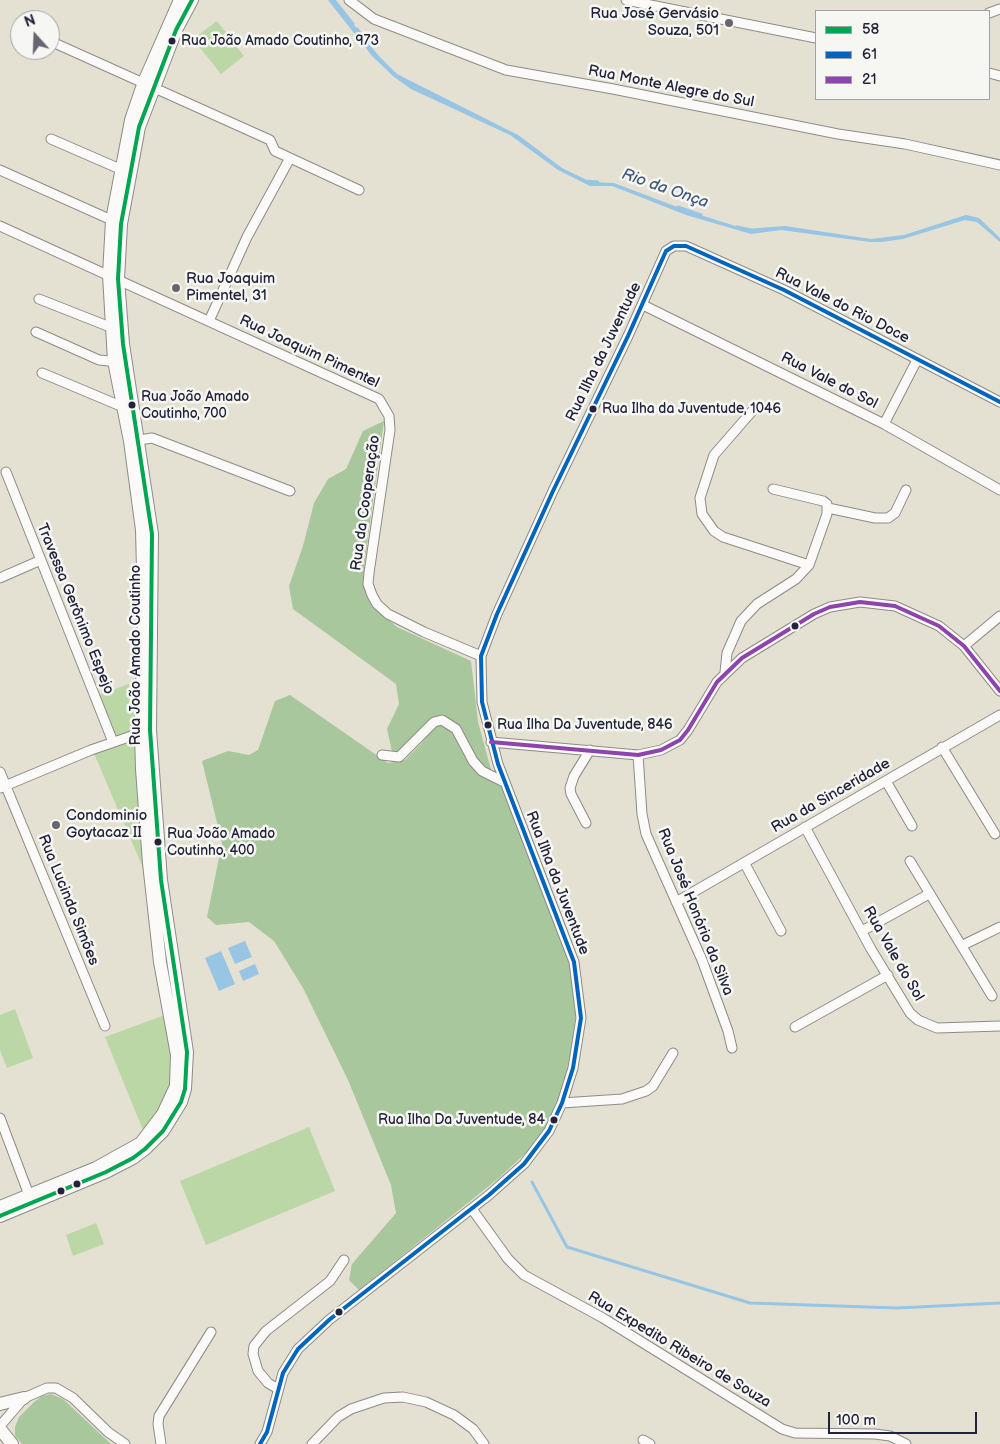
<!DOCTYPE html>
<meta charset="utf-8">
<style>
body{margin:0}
#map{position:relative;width:1000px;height:1444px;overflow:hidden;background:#e5e1d2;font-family:"Balsamiq Sans",sans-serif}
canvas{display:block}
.legend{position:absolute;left:815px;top:10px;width:175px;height:90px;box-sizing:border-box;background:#f6f6f2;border:1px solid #a1a1a9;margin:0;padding:6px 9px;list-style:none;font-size:15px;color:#22223b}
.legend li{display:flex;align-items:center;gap:10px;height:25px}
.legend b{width:25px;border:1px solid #a1a1a9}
.north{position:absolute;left:10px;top:10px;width:50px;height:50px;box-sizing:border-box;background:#f6f6f2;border:1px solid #a1a1a9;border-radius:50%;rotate:340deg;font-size:14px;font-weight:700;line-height:20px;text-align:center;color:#22223b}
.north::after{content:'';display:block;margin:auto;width:18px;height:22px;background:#666570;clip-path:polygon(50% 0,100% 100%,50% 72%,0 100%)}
.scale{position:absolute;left:828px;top:1412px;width:149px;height:22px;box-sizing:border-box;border:2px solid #22223b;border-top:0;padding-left:6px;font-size:15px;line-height:18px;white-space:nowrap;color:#22223b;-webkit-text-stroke:4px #f6f6f2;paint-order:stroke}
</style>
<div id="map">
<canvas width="1000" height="1444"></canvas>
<ul class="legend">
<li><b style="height:6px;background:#00a651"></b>58</li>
<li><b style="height:6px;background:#0065bd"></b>61</li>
<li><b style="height:6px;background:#8e44ad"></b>21</li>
</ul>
<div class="north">N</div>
<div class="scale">100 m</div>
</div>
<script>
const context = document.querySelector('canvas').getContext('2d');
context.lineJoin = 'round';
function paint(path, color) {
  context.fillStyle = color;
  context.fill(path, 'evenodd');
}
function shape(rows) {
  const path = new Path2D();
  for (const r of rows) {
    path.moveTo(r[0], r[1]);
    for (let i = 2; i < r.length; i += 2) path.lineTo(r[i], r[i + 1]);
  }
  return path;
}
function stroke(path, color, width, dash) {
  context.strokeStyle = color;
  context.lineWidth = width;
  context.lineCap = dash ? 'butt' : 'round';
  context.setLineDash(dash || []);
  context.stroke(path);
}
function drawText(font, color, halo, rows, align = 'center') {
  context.font = font + ' "Balsamiq Sans",sans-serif';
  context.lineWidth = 5;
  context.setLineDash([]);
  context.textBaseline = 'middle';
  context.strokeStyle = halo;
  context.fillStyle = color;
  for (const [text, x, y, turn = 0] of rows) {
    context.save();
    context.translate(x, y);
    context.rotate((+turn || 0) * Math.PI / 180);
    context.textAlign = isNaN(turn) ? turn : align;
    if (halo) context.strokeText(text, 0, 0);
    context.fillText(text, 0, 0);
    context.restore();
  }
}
paint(shape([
 [217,21,244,56,221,74,193,39],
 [145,678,149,882,93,751,113,742,96,696],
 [15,1009,33,1058,7,1068,0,1050,0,1015],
 [173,1012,180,1067,147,1140,105,1037],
 [309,1127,335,1191,206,1245,180,1181],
 [96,1223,104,1244,73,1256,66,1235]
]), '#bad7a5');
paint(shape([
 [384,421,364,566,363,584,373,607,397,627,471,661,478,722,492,773,479,762,458,727,441,715,425,724,408,747,393,756,387,729,399,704,396,684,293,609,289,586,303,546,314,503,328,479,346,469,363,431],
 [290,695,388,763,405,760,421,744,432,728,440,723,455,734,463,747,502,784,570,964,576,1013,570,1059,558,1100,547,1126,529,1150,499,1178,359,1290,349,1280,352,1264,396,1213,391,1185,348,1080,303,988,274,941,249,922,216,925,207,917,222,843,202,761,228,751,249,755,258,750,275,701],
 [51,1394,63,1399,111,1444,22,1444,15,1436,15,1427,19,1417,34,1402,42,1396]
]), '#a9c79c');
paint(shape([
 [328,0,334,0,378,55,397,74,518,135,562,168,591,182,614,183,688,211,745,229,785,226,871,239,904,235,966,215,979,218,1000,238,1000,242,977,222,965,220,903,239,882,242,870,242,781,230,751,234,686,215,612,186,590,186,558,170,510,135,411,89,394,77,372,56],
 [245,941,252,957,235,964,228,948],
 [221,951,235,984,219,991,205,958],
 [255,964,259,974,243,981,239,971]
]), '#98c5e4');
stroke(shape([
 [334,0,353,24],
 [357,29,364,38],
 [518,137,541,154],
 [585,181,598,182],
 [678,207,701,215],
 [737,227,751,230],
 [532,1182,567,1247,750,1303,897,1308,1000,1303]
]), '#98c5e4', 3);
const street = shape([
 [349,0,374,19,506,70,613,89,838,134,905,144,1000,165],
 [626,0,816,38],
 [989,13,1000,9],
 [50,41,270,140,275,151,359,190],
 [989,73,1000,76],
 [51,139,120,169],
 [0,170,116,222],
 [0,226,379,399,389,416,390,430,369,573,368,584,372,595,377,604,388,614,424,632,481,656],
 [39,299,110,327],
 [643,305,884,424,1000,490],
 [209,321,247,237,290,158],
 [36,332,99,360,119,362],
 [42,373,123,407],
 [754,409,714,455,700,498,702,514,714,531,723,537,809,565],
 [884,424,917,360],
 [133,441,152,438,290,491],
 [6,472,113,742],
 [828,508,875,518,888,518,895,513,906,490],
 [0,578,41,560],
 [964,646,1000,616],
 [725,672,727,653,741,621,757,604,796,579,809,565,827,514,827,504,823,501,773,489],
 [491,742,638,755,661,750,680,740,688,730,717,682,742,658,814,614,830,607,860,602,895,606,939,626,964,646,1000,691],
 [942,747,995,834],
 [382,755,399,757,434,722,442,720,456,729,473,761,482,771,504,782],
 [638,755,642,814,646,834,702,960,728,1031,732,1048],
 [0,772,105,1026],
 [886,781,912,826],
 [0,788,91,750,146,731],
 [586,823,571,794,570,788,574,776,590,750],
 [805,827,871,949,910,1013,918,1020,937,1028,1000,1026],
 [910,861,992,996],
 [745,864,781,931],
 [676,902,1000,715],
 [862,931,929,894],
 [963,945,1000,927],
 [795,1027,888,975],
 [562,1103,622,1099,646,1091,653,1086,673,1053],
 [0,1118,29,1195],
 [472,1209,508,1259,524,1275,603,1318,782,1429,795,1433,875,1434,890,1436,906,1444],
 [278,1389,268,1383,258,1371,253,1354,254,1346,266,1331,330,1281,344,1260],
 [0,1426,24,1398,47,1388,56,1388,73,1398,108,1432,125,1444],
 [643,1440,650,1444],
 [161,1444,158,1424,159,1416,211,1332],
 [260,1444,267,1432,283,1373,298,1349,329,1320,489,1195,524,1164,549,1131,562,1103,573,1068,581,1018,574,962,498,764,482,702,481,656,497,614,553,491,628,336,666,251,674,246,686,246,784,290,1000,402],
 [312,1444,338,1417,351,1409,384,1398,403,1397,426,1402,454,1415,473,1429,484,1444]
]);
const secondary = shape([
 [0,1207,96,1168,141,1143,163,1114,176,1086,177,1055,160,962,149,863,142,769,141,732,144,608,142,530,130,441,114,361,109,275,112,220,131,120,144,82,180,0],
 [0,1216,106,1172,133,1158,145,1149,163,1131,181,1102,185,1089,187,1052,161,880,150,730,152,534,123,344,118,279,121,224,139,127,176,30,192,0],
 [0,1404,24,1398],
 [0,1429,12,1444]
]);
stroke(street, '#8d8b87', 11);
stroke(secondary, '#8d8b87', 14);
stroke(street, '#fbfaf8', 9);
stroke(secondary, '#fbfaf8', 12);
stroke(shape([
 [0,1216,106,1172,133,1158,145,1149,163,1131,181,1102,185,1089,187,1052,161,880,150,730,152,534,123,344,118,279,121,224,139,127,176,30,192,0]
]), '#00a651', 4);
stroke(shape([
 [260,1444,267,1432,283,1373,298,1349,329,1320,489,1195,524,1164,549,1131,562,1103,573,1068,581,1018,574,962,498,764,482,702,481,656,497,614,553,491,628,336,666,251,674,246,686,246,784,290,1000,402]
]), '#0065bd', 4);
stroke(shape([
 [491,742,638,755,661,750,680,740,688,730,717,682,742,658,814,614,830,607,860,602,895,606,939,626,964,646,1000,691]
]), '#8e44ad', 4);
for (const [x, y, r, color] of [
 [729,23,5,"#666570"],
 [172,41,4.5,"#22223b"],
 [176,288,5,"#666570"],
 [132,405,4.5,"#22223b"],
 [593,409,4.5,"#22223b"],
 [795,626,4.5,"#22223b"],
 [488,725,4.5,"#22223b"],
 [56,825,5,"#666570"],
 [158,842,4.5,"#22223b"],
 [554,1120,4.5,"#22223b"],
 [77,1184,4.5,"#22223b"],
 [61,1191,4.5,"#22223b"],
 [339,1312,4.5,"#22223b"]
]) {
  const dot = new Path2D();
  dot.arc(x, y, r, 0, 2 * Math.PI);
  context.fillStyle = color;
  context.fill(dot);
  stroke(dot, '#f6f6f2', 2);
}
drawText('14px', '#22223b', '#f6f6f2', [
 ["Rua João Amado Coutinho, 973",181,41],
 ["Rua João Amado",141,397],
 ["Coutinho, 700",141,414],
 ["Rua Ilha da Juventude, 1046",602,409],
 ["Rua Ilha Da Juventude, 846",497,725],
 ["Rua João Amado",167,834],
 ["Coutinho, 400",167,851],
 ["Rua Ilha Da Juventude, 84",545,1120,"right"]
], 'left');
drawText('15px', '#22223b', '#f6f6f2', [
 ["Rua José Gervásio",719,14,"right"],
 ["Souza, 501",719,31,"right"],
 ["Rua Joaquim",186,279],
 ["Pimentel, 31",186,296],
 ["Condominio",66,816],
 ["Goytacaz II",66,833]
], 'left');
drawText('15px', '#22223b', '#f6f6f2', [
 ["Rua Monte Alegre do Sul",671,87,11],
 ["Rua Vale do Rio Doce",842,306,27],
 ["Rua Joaquim Pimentel",309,352,25],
 ["Rua Ilha da Juventude",604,352,-64],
 ["Rua Vale do Sol",829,381,27],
 ["Rua da Cooperação",366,503,-82],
 ["Travessa Gerônimo Espejo",75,609,68],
 ["Rua João Amado Coutinho",136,655,-90],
 ["Rua da Sinceridade",831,796,-30],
 ["Rua Ilha da Juventude",557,883,69],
 ["Rua Lucinda Simões",68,900,68],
 ["Rua José Honório da Silva",695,912,68],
 ["Rua Vale do Sol",893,954,60],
 ["Rua Expedito Ribeiro de Souza",679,1350,31]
]);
drawText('italic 16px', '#405779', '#f6f6f2', [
 ["Rio da Onça",665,189,19]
]);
</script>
